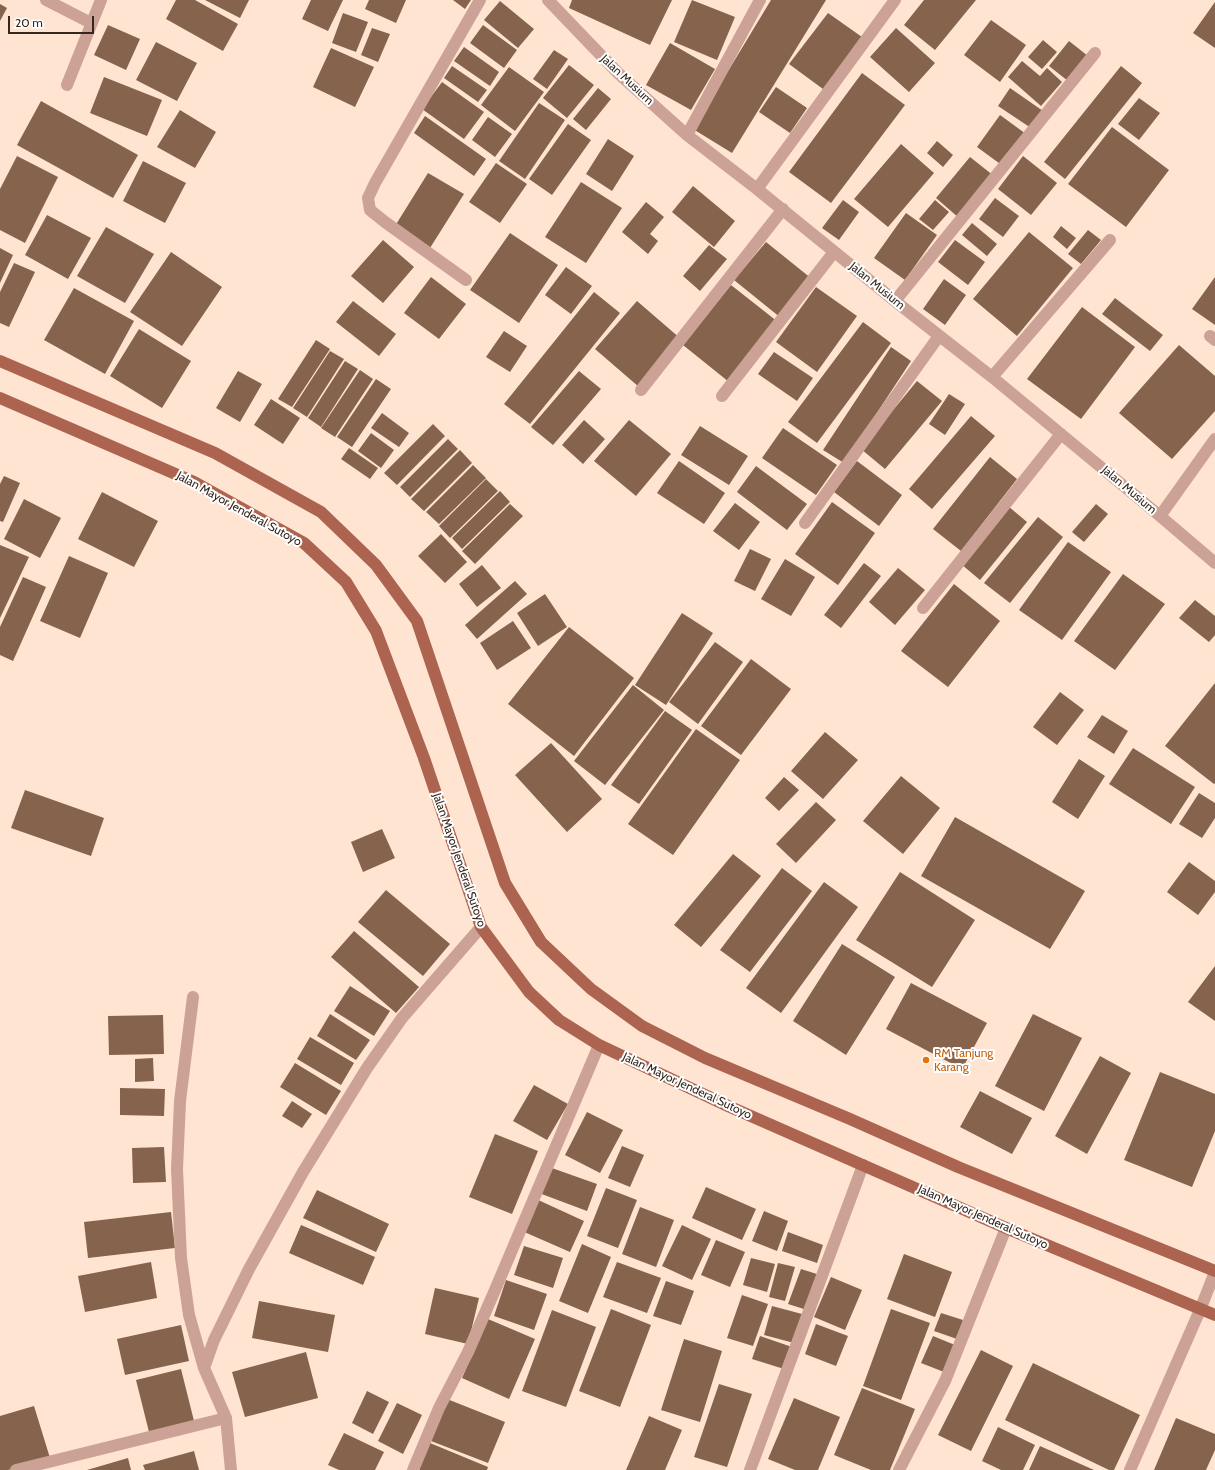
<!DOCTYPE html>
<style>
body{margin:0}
#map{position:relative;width:1215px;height:1470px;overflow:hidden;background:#ffe4d1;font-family:Cabin,sans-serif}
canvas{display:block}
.scale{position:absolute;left:8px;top:16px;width:86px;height:18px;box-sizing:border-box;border:2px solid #34271e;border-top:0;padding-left:5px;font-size:12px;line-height:14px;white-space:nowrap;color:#34271e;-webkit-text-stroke:3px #fff;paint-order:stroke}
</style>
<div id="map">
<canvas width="1215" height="1470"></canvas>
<div class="scale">20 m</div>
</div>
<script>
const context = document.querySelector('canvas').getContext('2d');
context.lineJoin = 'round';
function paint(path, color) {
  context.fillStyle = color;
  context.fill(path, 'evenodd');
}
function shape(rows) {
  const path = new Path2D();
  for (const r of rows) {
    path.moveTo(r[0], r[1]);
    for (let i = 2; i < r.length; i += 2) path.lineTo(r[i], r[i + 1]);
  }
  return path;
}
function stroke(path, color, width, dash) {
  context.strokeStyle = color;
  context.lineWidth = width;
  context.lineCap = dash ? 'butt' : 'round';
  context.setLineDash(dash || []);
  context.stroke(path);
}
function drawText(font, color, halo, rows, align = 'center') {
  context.font = font + ' Cabin,sans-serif';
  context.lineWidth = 4;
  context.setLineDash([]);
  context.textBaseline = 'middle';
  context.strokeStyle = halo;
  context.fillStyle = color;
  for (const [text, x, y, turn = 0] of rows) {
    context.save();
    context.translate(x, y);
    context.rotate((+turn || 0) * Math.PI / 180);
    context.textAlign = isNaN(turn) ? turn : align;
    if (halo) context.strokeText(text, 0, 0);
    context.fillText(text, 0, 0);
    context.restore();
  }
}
paint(shape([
 [176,0,195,0,238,24,223,51,166,19],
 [205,0,249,0,240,18],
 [311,0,343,0,328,31,302,19],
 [369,0,406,0,396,23,365,9],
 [453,0,471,0,465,9],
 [572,0,672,0,650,45,569,8],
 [692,0,735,17,717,60,674,42],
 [771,0,826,0,732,153,693,129],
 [924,0,976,0,935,50,904,25],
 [500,1,534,29,518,48,484,20],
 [1215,2,1215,48,1193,33],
 [0,4,7,8,0,21],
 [343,13,368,22,356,52,332,43],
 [828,13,862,37,823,89,789,64],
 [991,20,1026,45,1000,82,964,55],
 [108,25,140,39,126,70,94,55],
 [483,25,517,50,504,68,470,43],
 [372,28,390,34,378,62,361,55],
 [896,28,935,63,909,92,870,57],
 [1043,40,1057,52,1042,69,1028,57],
 [1069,41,1088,56,1068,81,1049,66],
 [156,42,197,63,177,101,136,80],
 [670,43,715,69,691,110,646,85],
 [464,47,499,72,490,86,454,61],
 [331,48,374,67,355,107,313,87],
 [554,50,568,59,547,89,533,79],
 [1022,61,1040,76,1047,68,1062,82,1041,106,1008,77],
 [569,65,594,85,567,118,543,98],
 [452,66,487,90,478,102,444,78],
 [1121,66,1142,83,1065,179,1044,162],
 [509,67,544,92,515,131,481,105],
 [862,73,905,105,831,203,789,172],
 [104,77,162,100,147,136,90,113],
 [442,82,484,112,464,139,422,109],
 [776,87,807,108,790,133,759,112],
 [598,88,611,99,586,130,573,119],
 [1010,88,1043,111,1031,128,998,106],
 [1139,98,1160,113,1139,140,1118,124],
 [41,101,138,155,113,198,17,145],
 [539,103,565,120,525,179,499,161],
 [180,110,216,132,195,168,157,147],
 [1000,115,1026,134,1003,166,977,147],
 [425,116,486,159,474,176,414,133],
 [488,117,512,134,495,157,472,140],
 [568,124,591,140,552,195,529,179],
 [1112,127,1169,170,1126,227,1068,184],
 [608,139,634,156,612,191,586,174],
 [937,141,953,155,943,167,927,153],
 [901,144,934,173,888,227,854,199],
 [17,156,58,177,25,243,0,230,0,189],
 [1023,156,1057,183,1031,215,998,189],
 [970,157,994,176,959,218,936,198],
 [143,161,186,183,165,223,123,201],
 [496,163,527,184,500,223,469,202],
 [428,173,464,194,430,248,395,226],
 [581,182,622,208,586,263,545,237],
 [693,186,735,221,714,247,672,212],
 [995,198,1019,216,1003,237,979,219],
 [843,200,859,212,839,240,822,228],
 [935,200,949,212,933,230,919,219],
 [646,202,664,217,650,234,658,241,648,254,622,232],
 [906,213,937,235,905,280,874,258],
 [47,215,91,238,68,279,25,255],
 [972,223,997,244,987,256,962,235],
 [1061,226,1076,238,1067,249,1053,237],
 [106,227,154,254,125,303,77,276],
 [1088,230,1101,240,1081,264,1068,254],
 [1029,232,1073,268,1017,336,973,299],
 [510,233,558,265,519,323,470,290],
 [383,240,414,267,383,303,351,276],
 [955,240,985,262,968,285,938,262],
 [766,242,812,279,781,318,734,280],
 [709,245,727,259,700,291,683,276],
 [0,248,13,255,0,283],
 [171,252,222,287,182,346,130,312],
 [14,263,35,272,9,327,0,323,0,292],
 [566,267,592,286,571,314,545,295],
 [431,277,466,304,439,339,404,313],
 [1215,277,1215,325,1192,309],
 [944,279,966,295,945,325,923,309],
 [731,285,778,322,729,382,683,345],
 [816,287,857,316,817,372,776,342],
 [74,288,134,321,105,374,44,340],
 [594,292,620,313,530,424,504,404],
 [1115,298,1163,335,1150,351,1102,314],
 [353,301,396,334,379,356,336,322],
 [637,301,681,339,639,387,595,349],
 [1082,307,1135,347,1081,419,1027,379],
 [863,322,891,343,817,443,788,422],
 [139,329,191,361,162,408,110,376],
 [504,331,527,346,510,372,486,357],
 [316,340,330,349,292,407,278,399],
 [1179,345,1215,376,1215,411,1172,459,1119,413],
 [891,347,911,361,844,463,823,450],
 [330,351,344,359,307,417,293,408],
 [774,352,813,378,797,401,758,374],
 [345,361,358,369,321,427,308,418],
 [360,370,373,379,335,437,321,428],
 [238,371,262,384,240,422,216,408],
 [579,371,601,389,553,445,531,427],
 [376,379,391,389,352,447,337,437],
 [917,381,942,401,885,469,861,449],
 [949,394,965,404,945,435,929,424],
 [271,399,300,418,283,444,254,425],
 [382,413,409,433,399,447,371,428],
 [971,416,995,436,932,509,909,489],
 [584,420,605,439,583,464,562,445],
 [629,420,671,454,636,496,594,461],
 [433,424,445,436,397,485,384,473],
 [700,426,748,456,729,485,681,455],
 [783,428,837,465,816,495,762,458],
 [371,433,394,450,381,468,358,451],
 [448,439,458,449,410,497,400,487],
 [349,448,378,468,370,479,341,459],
 [460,450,472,463,424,511,411,499],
 [990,457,1017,479,961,551,933,529],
 [679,461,725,493,704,524,657,493],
 [857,461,902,495,879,526,834,492],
 [473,465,486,478,439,524,426,512],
 [756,466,807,504,787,530,737,492],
 [4,476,20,483,3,522,0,521,0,484],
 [486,479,498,491,450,538,439,526],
 [500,491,510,502,462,549,452,538],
 [102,492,158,521,134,567,78,539],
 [24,499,61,518,40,558,4,539],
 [832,502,875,533,838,585,795,554],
 [735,503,760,522,739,550,713,531],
 [510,504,523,516,475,564,462,551],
 [1096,504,1108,514,1084,542,1072,532],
 [1008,506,1027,522,980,580,961,564],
 [1038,517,1063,537,1010,603,984,583],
 [441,534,467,562,445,583,418,556],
 [1068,542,1111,572,1062,640,1019,610],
 [0,545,29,557,0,618],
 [750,549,771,559,755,591,734,581],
 [69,556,108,573,80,638,40,621],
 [785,559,815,577,791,616,761,599],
 [864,563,881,576,841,628,824,615],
 [482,565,501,588,477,607,459,584],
 [898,568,925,590,895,625,869,602],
 [1123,574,1165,604,1115,670,1074,641],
 [23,577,46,587,13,661,0,655,0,627],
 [515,581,527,594,477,639,465,625],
 [954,584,1000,621,948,687,901,651],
 [545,594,567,627,538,646,517,613],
 [1195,600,1215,616,1215,635,1209,642,1179,618],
 [682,613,713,633,666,705,635,685],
 [513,621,531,648,497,670,480,643],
 [569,627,634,678,574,756,508,704],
 [715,642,743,662,698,724,669,702],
 [751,659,791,689,741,755,701,726],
 [1215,683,1215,783,1214,784,1165,746],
 [633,685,664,710,605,785,574,761],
 [1060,692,1084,710,1057,745,1033,727],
 [665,711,692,730,639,804,611,785],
 [1102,715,1128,731,1114,754,1087,737],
 [696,729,740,760,673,855,628,824],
 [825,732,858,760,823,799,791,771],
 [551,743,602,799,567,832,515,775],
 [1133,748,1195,787,1171,824,1109,784],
 [1079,759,1105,776,1078,819,1052,802],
 [901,776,940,808,903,854,863,821],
 [784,777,799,790,779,811,765,798],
 [25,790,104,818,91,856,11,828],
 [1199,793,1215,803,1215,818,1202,838,1179,824],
 [816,802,836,820,796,863,776,844],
 [955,817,1085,891,1050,949,921,876],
 [382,829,395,858,363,872,351,842],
 [733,854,761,876,701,947,674,925],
 [1189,862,1215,881,1215,892,1198,915,1167,892],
 [782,868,812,891,750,972,720,950],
 [900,872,975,920,932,987,856,940],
 [824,882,858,907,781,1013,746,988],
 [386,890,450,944,423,976,358,922],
 [354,931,419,987,396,1013,331,957],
 [842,944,895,977,846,1055,793,1021],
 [1215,966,1215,1021,1188,1002],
 [911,983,987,1023,962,1069,886,1029],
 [350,986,390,1011,374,1036,334,1011],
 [330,1014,370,1040,356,1060,317,1036],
 [1033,1014,1082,1038,1044,1111,995,1086],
 [163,1015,164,1054,109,1055,108,1016],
 [310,1037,354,1063,341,1085,297,1059],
 [1100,1056,1131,1073,1087,1154,1055,1136],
 [153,1058,154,1081,135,1082,135,1059],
 [295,1063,341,1091,326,1115,280,1087],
 [1160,1072,1215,1094,1215,1131,1192,1187,1124,1160],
 [534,1085,568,1104,547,1140,513,1121],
 [120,1088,165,1089,164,1116,120,1115],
 [980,1091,1032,1118,1012,1154,960,1127],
 [292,1101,312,1114,302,1128,282,1116],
 [587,1112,623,1130,600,1173,565,1155],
 [495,1134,538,1151,512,1214,469,1197],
 [622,1146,644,1155,630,1187,608,1178],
 [164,1147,166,1182,133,1183,132,1148],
 [549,1167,597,1184,587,1211,539,1193],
 [706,1187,756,1209,742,1240,692,1218],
 [606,1188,637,1200,618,1248,587,1236],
 [317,1190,389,1224,376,1252,303,1218],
 [536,1199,584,1221,570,1252,522,1231],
 [640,1207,674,1220,656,1267,622,1254],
 [764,1211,788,1221,777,1251,752,1241],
 [171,1212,175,1248,88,1258,84,1222],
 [301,1225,375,1257,363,1285,289,1253],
 [682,1225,711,1239,692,1280,662,1266],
 [788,1232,823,1245,817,1263,782,1251],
 [716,1240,745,1252,730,1287,701,1275],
 [582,1244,611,1257,588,1313,559,1301],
 [524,1246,563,1258,553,1288,514,1275],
 [904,1254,952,1272,935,1317,887,1299],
 [751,1258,775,1264,767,1292,743,1285],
 [151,1262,157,1298,85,1312,78,1276],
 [617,1262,661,1278,647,1313,603,1297],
 [778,1263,795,1267,785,1301,769,1297],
 [801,1269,820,1275,807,1310,788,1304],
 [831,1277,862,1290,845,1330,814,1317],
 [506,1280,547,1294,534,1330,494,1316],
 [666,1281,694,1291,681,1325,653,1316],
 [435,1288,479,1298,468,1344,425,1334],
 [742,1295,768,1304,753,1346,727,1338],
 [259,1301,335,1315,328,1352,252,1338],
 [772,1306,802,1314,794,1343,764,1335],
 [611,1309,651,1325,620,1407,579,1391],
 [891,1309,930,1323,901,1400,863,1386],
 [552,1310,596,1327,566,1407,522,1391],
 [941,1313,963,1320,957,1339,934,1331],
 [488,1319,535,1339,509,1399,462,1378],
 [816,1324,848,1336,836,1366,805,1354],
 [181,1325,189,1361,125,1375,117,1339],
 [760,1336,792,1347,784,1369,752,1359],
 [933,1336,955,1345,944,1372,921,1363],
 [684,1339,722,1351,700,1422,661,1410],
 [981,1350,1013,1366,971,1451,938,1435],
 [306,1352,318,1398,245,1417,232,1372],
 [1033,1363,1140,1415,1114,1470,1109,1470,1005,1420],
 [181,1369,195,1425,150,1436,136,1380],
 [719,1384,752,1394,727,1467,694,1457],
 [862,1388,915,1409,890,1470,871,1470,834,1455],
 [367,1391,389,1402,373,1434,352,1423],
 [794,1398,840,1417,818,1470,795,1470,768,1459],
 [447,1399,505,1422,488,1463,431,1441],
 [397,1403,422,1415,403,1454,378,1441],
 [34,1406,50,1458,8,1470,0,1470,0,1416],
 [649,1416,682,1430,665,1470,626,1470],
 [1176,1418,1215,1434,1215,1450,1206,1470,1154,1470],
 [998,1427,1035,1445,1023,1470,1001,1470,982,1461],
 [344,1433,384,1452,375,1470,339,1470,328,1465],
 [430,1443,488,1467,487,1470,419,1470],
 [1040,1446,1094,1470,1029,1470],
 [194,1451,199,1470,145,1470,143,1465],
 [128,1458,131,1470,87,1470]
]), '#85634c');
stroke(shape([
 [46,0,91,23],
 [548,0,618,73,687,135,757,189,895,301,992,377,1160,516,1215,563],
 [67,85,101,0],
 [687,135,760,0],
 [757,189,895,0],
 [466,280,385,222,370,210,368,198,375,183,480,0],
 [895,301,1095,53],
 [1210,336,1215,340],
 [992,377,1110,240],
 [641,390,783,209],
 [722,396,834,252],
 [1160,516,1215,439],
 [805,523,939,336],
 [923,608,1061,434],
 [193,997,180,1101,177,1169,181,1258,189,1315,204,1368,226,1418,231,1470],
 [204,1368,214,1340,249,1269,303,1172,367,1068,402,1018,481,927],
 [16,1470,226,1418],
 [413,1470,439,1408,468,1352,495,1290,599,1045],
 [750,1470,863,1165],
 [899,1470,945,1381,1006,1228],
 [1130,1470,1200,1310,1215,1272]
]), '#cca296', 12);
stroke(shape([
 [0,361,215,453,321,512,376,565,417,621,505,883,541,942,591,989,642,1026,705,1058,850,1119,958,1167,1215,1271],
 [0,398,194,482,304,543,346,582,376,631,424,758,481,927,529,992,559,1020,599,1045,728,1106,1006,1228,1215,1315]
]), '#ac6450', 12);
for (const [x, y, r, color] of [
 [926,1060,4,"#e8710a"]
]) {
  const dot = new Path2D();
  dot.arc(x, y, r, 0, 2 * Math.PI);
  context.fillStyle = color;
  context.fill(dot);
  stroke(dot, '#fff', 1.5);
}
drawText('12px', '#34271e', '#fff', [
 ["Jalan Musium",627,80,43],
 ["Jalan Musium",877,286,39],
 ["Jalan Musium",1129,490,40],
 ["Jalan Mayor Jenderal Sutoyo",239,509,29],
 ["Jalan Mayor Jenderal Sutoyo",459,860,71],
 ["Jalan Mayor Jenderal Sutoyo",687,1086,25],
 ["Jalan Mayor Jenderal Sutoyo",983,1217,24]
]);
drawText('12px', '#c56008', '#fff', [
 ["RM Tanjung",934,1053],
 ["Karang",934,1067]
], 'left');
</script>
